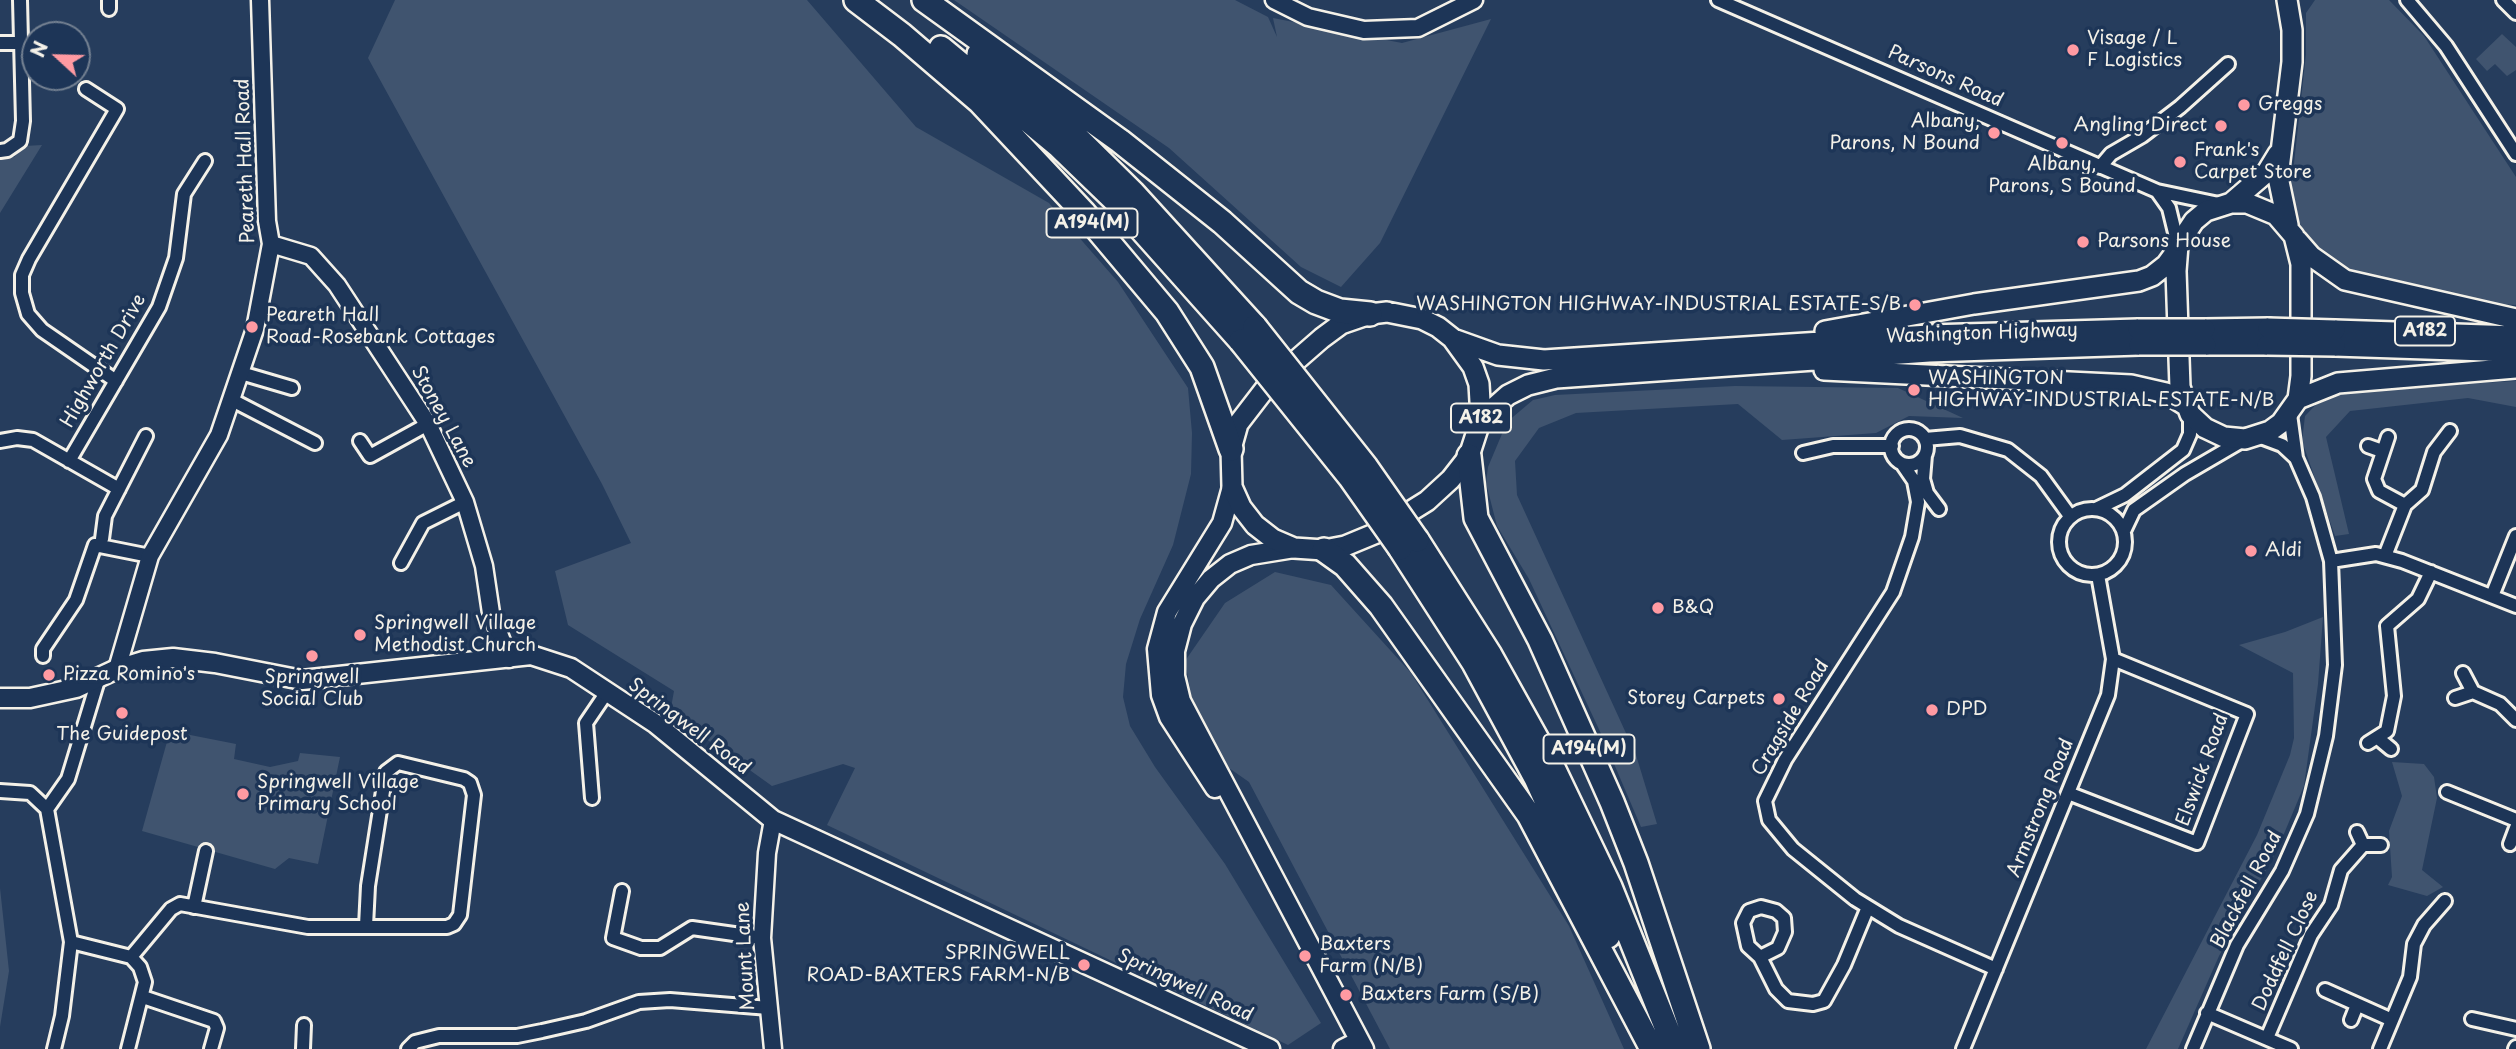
<!DOCTYPE html>
<style>
body{margin:0}
#map{position:relative;width:2516px;height:1049px;overflow:hidden;background:#263d5d;font-family:"Playpen Sans",sans-serif}
canvas{display:block}
.north{position:absolute;left:21px;top:21px;width:70px;height:70px;box-sizing:border-box;background:#1d3557;border:2px solid #738091;border-radius:50%;rotate:292deg;font-size:19px;font-weight:700;line-height:28px;text-align:center;color:#f4f1e8}
.north::after{content:'';display:block;margin:auto;width:24px;height:32px;background:#ff9aa2;clip-path:polygon(50% 0,100% 100%,50% 72%,0 100%)}
</style>
<div id="map">
<canvas width="2516" height="1049"></canvas>
<div class="north">N</div>
</div>
<script>
const context = document.querySelector('canvas').getContext('2d');
context.lineJoin = 'round';
function paint(path, color) {
  context.fillStyle = color;
  context.fill(path, 'evenodd');
}
function shape(rows) {
  const path = new Path2D();
  for (const r of rows) {
    if (r.length === 3) {
      path.moveTo(r[0] + r[2], r[1]);
      path.arc(r[0], r[1], r[2], 0, 2 * Math.PI);
      continue;
    }
    path.moveTo(r[0], r[1]);
    for (let i = 2; i < r.length; i += 2) path.lineTo(r[i], r[i + 1]);
  }
  return path;
}
function stroke(path, color, width, dash) {
  context.strokeStyle = color;
  context.lineWidth = width;
  context.lineCap = dash ? 'butt' : 'round';
  context.setLineDash(dash || []);
  context.stroke(path);
}
function drawText(font, color, halo, rows, align = 'center') {
  context.font = font + ' "Playpen Sans",sans-serif';
  context.lineWidth = 7;
  context.setLineDash([]);
  context.textBaseline = 'middle';
  context.strokeStyle = halo;
  context.fillStyle = color;
  for (const [text, x, y, turn = 0] of rows) {
    context.save();
    context.translate(x, y);
    context.rotate((+turn || 0) * Math.PI / 180);
    context.textAlign = isNaN(turn) ? turn : align;
    if (halo) context.strokeText(text, 0, 0);
    context.fillText(text, 0, 0);
    context.restore();
  }
}
paint(shape([
 [395,0,807,0,916,127,1049,203,1118,282,1188,388,1192,433,1191,474,1173,545,1140,619,1126,664,1123,697,1130,726,1155,767,1225,864,1321,1023,1288,1045,827,825,855,768,843,764,772,786,670,713,674,691,568,625,555,571,631,543,602,484,368,58],
 [954,0,1235,0,1268,17,1277,37,1273,18,1402,43,1491,19,1380,243,1341,287,1301,267,1169,148],
 [2315,0,2389,0,2424,36,2516,177,2516,305,2461,302,2335,267,2301,229,2290,200,2306,54,2306,13],
 [2502,34,2516,47,2516,70,2507,76,2495,64,2487,71,2476,59],
 [42,145,0,213,0,159,14,157,25,146],
 [2516,381,2516,407,2468,398,2350,411,2326,437,2349,534,2335,536,2302,441,2305,416,2328,392],
 [1735,386,1898,388,1963,418,1909,416,1876,433,1782,440,1738,404,1576,413,1539,428,1515,461,1517,495,1636,755,1657,824,1641,827,1603,738,1529,579,1497,526,1486,483,1488,467,1507,422,1533,400,1555,395],
 [1275,572,1331,585,1411,673,1569,926,1624,1049,1390,1049,1249,782,1229,768,1194,711,1185,661,1225,603],
 [2323,617,2318,684,2304,786,2278,848,2219,956,2178,1049,2146,1049,2257,835,2290,755,2294,738,2293,673,2239,645,2285,632],
 [170,731,236,744,234,759,270,767,298,761,300,753,340,757,318,864,289,858,275,869,142,831],
 [2392,762,2424,764,2434,777,2437,798,2422,870,2443,887,2427,896,2388,885,2392,877,2389,831,2402,796],
 [0,888,9,971,0,1027]
]), '#40546f');
const minor = shape([
 [109,0,109,9],
 [1718,0,2157,191,2219,204],
 [2407,0,2446,46,2516,154],
 [2503,0,2516,13],
 [0,43,19,43],
 [86,89,117,109,29,259,22,275,22,293,28,314,42,330,116,381],
 [0,151,7,150,20,141,23,121,20,0],
 [2100,167,2111,154,2142,136,2180,107,2228,64],
 [2157,191,2169,208,2178,245],
 [241,373,292,388],
 [232,400,315,443],
 [1909,447,18],
 [2258,436,2282,445,2296,458],
 [2388,437,2374,479,2379,491,2405,505],
 [1925,439,1960,436,2008,450,2041,476,2070,516],
 [0,441,17,438,33,440,119,489],
 [360,441,370,456,428,424],
 [2368,446,2382,451],
 [1803,453,1833,446,1892,446],
 [1925,455,1923,479,1927,493,1939,509],
 [69,461,159,307,176,258,184,194,205,161],
 [1903,465,1914,481,1918,502,1912,537,1893,592,1785,760,1765,801,1769,820,1793,849,1855,899,1899,926,1996,969],
 [2092,542,33],
 [2096,509,2125,495,2183,450,2190,434,2190,414],
 [2124,531,2134,510,2185,474,2245,439],
 [102,539,105,516,146,436],
 [2385,556,2405,505,2422,490,2434,452,2450,431],
 [2331,561,2376,554,2402,561,2516,606],
 [401,563,423,523,465,502],
 [2492,596,2516,536],
 [43,656,43,649,76,600,95,545,150,556],
 [2463,673,2473,692],
 [2455,698,2473,692,2500,704,2516,720],
 [2379,739,2391,749],
 [2368,743,2387,731,2394,696,2387,626,2418,599,2431,572],
 [0,791,30,793,47,809,71,942,62,1016,54,1049],
 [2447,792,2516,820],
 [2068,793,2197,843,2247,714,2113,659],
 [592,798,586,723,607,692],
 [47,809,68,779,99,677],
 [2357,832,2363,845],
 [2510,844,2516,828],
 [622,891,613,938,641,948,660,948,692,928,762,938],
 [194,907,206,851],
 [71,942,131,957,140,967,145,982,128,1049],
 [131,957,171,909,180,904,308,927,447,927,454,924,460,915,474,795,470,783,464,779,398,763,386,772,368,886,366,926],
 [1760,957,1778,948,1785,932,1784,918,1776,911,1761,907,1749,911,1743,923,1748,946,1760,957,1776,989,1788,1001,1813,1004,1824,1001,1844,965,1868,907],
 [2325,990,2392,1020],
 [143,997,214,1021,217,1028,211,1049],
 [2207,1013,2291,1049],
 [2472,1019,2516,1029],
 [2351,1020,2357,1005],
 [2267,1038,2311,935,2331,905,2341,870,2363,845,2381,845],
 [303,1049,304,1025],
 [408,1049,415,1042,439,1036,517,1036,542,1031,586,1021,639,1002,670,1000,769,1008],
 [1963,1049,2108,695,2113,659,2098,575],
 [2193,1049,2237,945,2282,871,2307,814,2326,736,2335,665,2331,561,2313,497,2296,458,2290,414],
 [2380,1049,2410,977,2414,944,2424,925,2445,901],
 [2515,1049,2516,1047]
]);
const tertiary = shape([
 [1274,0,1308,17,1364,30,1418,28,1474,0],
 [271,244,311,256,337,285,428,424,465,502,484,566,491,613,509,659],
 [117,669,150,556,219,435,255,329,271,244,267,221,260,0],
 [773,820,767,853,762,938,773,1049]
]);
const secondary = shape([
 [1294,548,1251,555,1230,564,1211,579,1195,598,1182,624,1175,651,1175,676,1181,701,1364,1049],
 [0,698,30,698,76,688,117,669,143,661,173,658,215,663,302,680,531,655,571,668,656,724,773,820,1270,1049],
 [1215,788,1169,717,1161,695,1157,649,1167,612,1222,523,1232,487],
 [1343,1049,1359,1041]
]);
const primary = shape([
 [2287,0,2292,30,2292,62,2278,177,2288,225],
 [2231,203,2247,203,2276,215,2294,236,2301,264,2301,376,2298,399,2281,423,2270,431,2245,439,2224,437,2205,428,2190,414,2180,387,2176,271,2178,245,2194,221,2206,211,2231,203],
 [2231,203,2267,172,2278,154],
 [2297,240,2311,256,2345,280,2516,319],
 [1387,312,1422,319,1438,327,1452,338,1473,367,1479,384,1481,419,1469,456,1451,479,1427,501,1374,534,1345,546,1324,550,1294,548,1273,539,1255,525,1241,507,1232,487,1231,449,1238,424,1268,385,1322,338,1341,324,1370,314,1387,312],
 [2205,329,2268,328],
 [2335,330,2516,336],
 [1825,331,1974,304,2139,281,2152,276,2166,265,2177,250],
 [1456,340,1498,355,1544,360,1929,335,2138,329],
 [2206,345,2267,345],
 [2335,346,2516,352],
 [1824,370,2131,385,2166,393,2185,405],
 [2298,399,2338,383,2516,368],
 [1481,419,1508,395,1528,385,1556,378,1929,352,2139,345]
]);
const motorway = shape([
 [856,0,902,35,979,101,1083,212,1167,312,1202,367,1231,449],
 [924,0,1120,141,1222,222,1299,292,1316,302,1340,311,1370,314],
 [941,48,1059,146,1117,202,1241,341],
 [979,54,1070,131,1133,193,1255,327],
 [1469,456,1476,518,1540,640,1612,802,1636,863,1698,1049],
 [1417,540,1490,655,1554,770,1610,887,1675,1049],
 [1400,548,1474,663,1536,778,1608,936],
 [1324,550,1345,565,1381,606,1529,815,1652,1049]
]);
stroke(minor, '#f4f1e8', 18);
stroke(tertiary, '#f4f1e8', 21);
stroke(secondary, '#f4f1e8', 23);
stroke(primary, '#f4f1e8', 24);
stroke(motorway, '#f4f1e8', 28);
stroke(minor, '#1d3557', 12);
stroke(tertiary, '#1d3557', 16);
stroke(secondary, '#1d3557', 18);
stroke(primary, '#1d3557', 19);
stroke(motorway, '#1d3557', 23);
const primaryBridge = shape([
 [2268,328,2335,330],
 [2138,329,2205,329],
 [2139,345,2206,345],
 [2267,345,2335,346]
]);
const motorwayBridge = shape([
 [1255,327,1366,467,1417,540],
 [1241,341,1350,477,1400,548]
]);
stroke(primaryBridge, '#f4f1e8', 24, []);
stroke(motorwayBridge, '#f4f1e8', 28, []);
stroke(primaryBridge, '#1d3557', 19);
stroke(motorwayBridge, '#1d3557', 23);
for (const [x, y, r, color] of [
 [2073,50,7,"#ff9aa2"],
 [2244,105,7,"#ff9aa2"],
 [2221,126,7,"#ff9aa2"],
 [1994,133,7,"#ff9aa2"],
 [2062,143,7,"#ff9aa2"],
 [2180,162,7,"#ff9aa2"],
 [2083,242,7,"#ff9aa2"],
 [1915,305,7,"#ff9aa2"],
 [252,327,7,"#ff9aa2"],
 [1914,390,7,"#ff9aa2"],
 [2251,551,7,"#ff9aa2"],
 [1658,608,7,"#ff9aa2"],
 [360,635,7,"#ff9aa2"],
 [312,656,7,"#ff9aa2"],
 [49,675,7,"#ff9aa2"],
 [1779,699,7,"#ff9aa2"],
 [1932,710,7,"#ff9aa2"],
 [122,713,7,"#ff9aa2"],
 [243,794,7,"#ff9aa2"],
 [1305,956,7,"#ff9aa2"],
 [1084,965,7,"#ff9aa2"],
 [1346,995,7,"#ff9aa2"]
]) {
  const dot = new Path2D();
  dot.arc(x, y, r, 0, 2 * Math.PI);
  context.fillStyle = color;
  context.fill(dot);
  stroke(dot, '#1d3557', 2.5);
}
for (const [x, y, w] of [
 [1092,223,91],
 [2425,331,60],
 [1481,418,60],
 [1589,749,91]
]) {
  const box = new Path2D();
  box.roundRect(x - w / 2, y - 14.5, w, 29, 5);
  context.fillStyle = '#1d3557';
  context.fill(box);
  stroke(box, '#f4f1e8', 2);
}
drawText('bold 18px', '#f4f1e8', null, [
 ["A194(M)",1092,223],
 ["A182",2425,331],
 ["A182",1481,418],
 ["A194(M)",1589,749]
]);
drawText('19px', '#f4f1e8', '#1d3557', [
 ["Visage / L",2087,39],
 ["F Logistics",2087,61],
 ["Greggs",2258,105],
 ["Albany,",1980,122,"right"],
 ["Parons, N Bound",1980,144,"right"],
 ["Angling Direct",2207,126,"right"],
 ["Frank's",2194,151],
 ["Carpet Store",2194,173],
 ["Albany,",2062,165,"center"],
 ["Parons, S Bound",2062,187,"center"],
 ["Parsons House",2097,242],
 ["WASHINGTON HIGHWAY-INDUSTRIAL ESTATE-S/B",1901,305,"right"],
 ["Peareth Hall",266,316],
 ["Road-Rosebank Cottages",266,338],
 ["WASHINGTON",1928,379],
 ["HIGHWAY-INDUSTRIAL ESTATE-N/B",1928,401],
 ["Aldi",2265,551],
 ["B&Q",1672,608],
 ["Springwell Village",374,624],
 ["Methodist Church",374,646],
 ["Pizza Romino's",63,675],
 ["Springwell",312,678,"center"],
 ["Social Club",312,700,"center"],
 ["Storey Carpets",1765,699,"right"],
 ["DPD",1946,710],
 ["The Guidepost",122,735,"center"],
 ["Springwell Village",257,783],
 ["Primary School",257,805],
 ["Baxters",1319,945],
 ["Farm (N/B)",1319,967],
 ["SPRINGWELL",1070,954,"right"],
 ["ROAD-BAXTERS FARM-N/B",1070,976,"right"],
 ["Baxters Farm (S/B)",1360,995]
], 'left');
drawText('19px', '#f4f1e8', '#1d3557', [
 ["Parsons Road",1945,77,24],
 ["Peareth Hall Road",246,161,-92],
 ["Washington Highway",1982,334,-2],
 ["Highworth Drive",104,361,-60],
 ["Stoney Lane",443,417,61],
 ["Cragside Road",1791,718,-59],
 ["Springwell Road",689,727,37],
 ["Elswick Road",2203,770,-70],
 ["Armstrong Road",2041,808,-68],
 ["Blackfell Road",2247,890,-62],
 ["Doddfell Close",2286,951,-65],
 ["Mount Lane",746,956,-93],
 ["Springwell Road",1185,986,25]
]);
</script>
